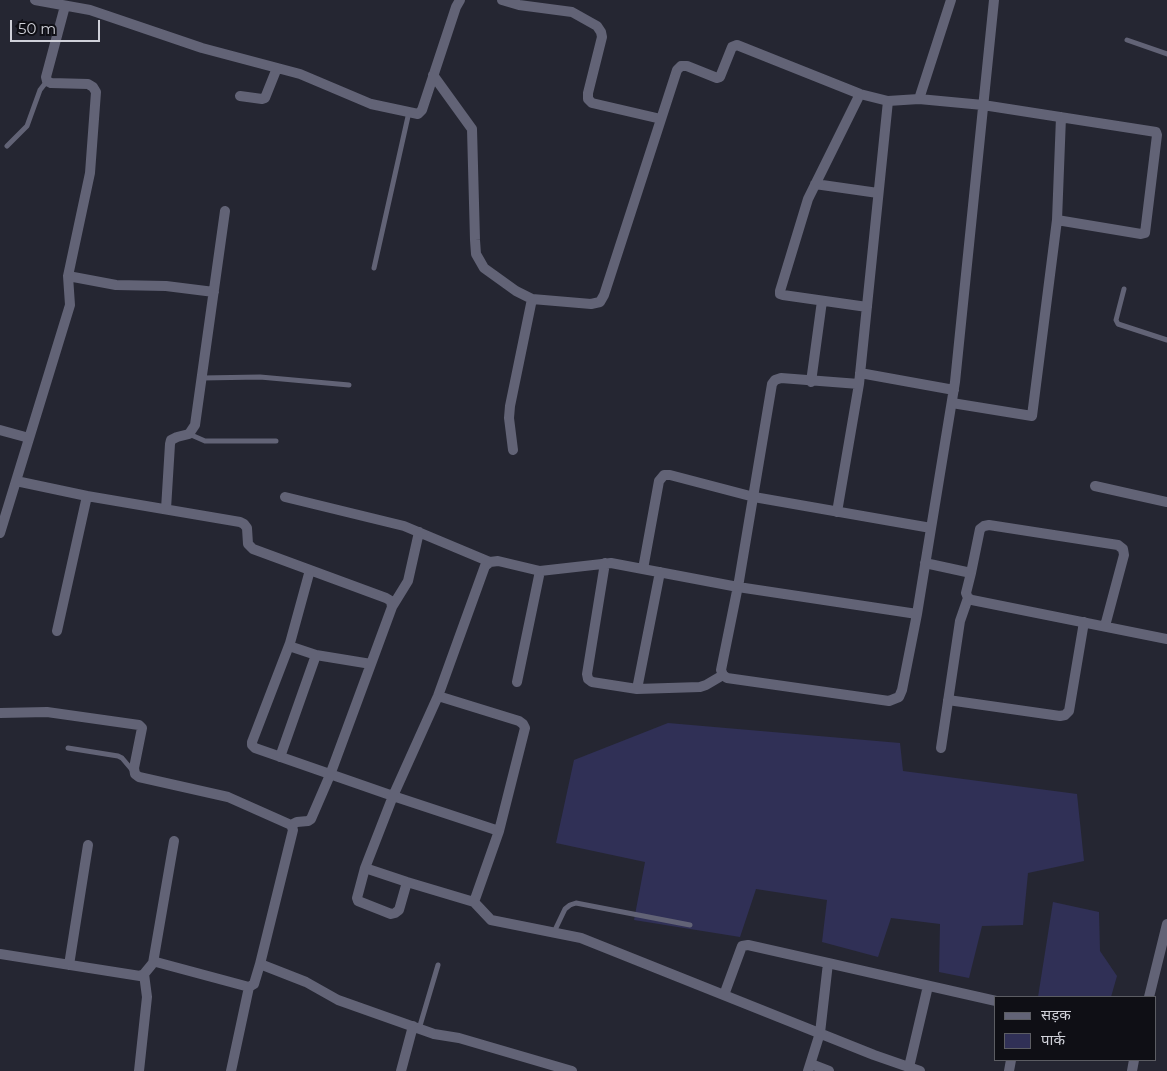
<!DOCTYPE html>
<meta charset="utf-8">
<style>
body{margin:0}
#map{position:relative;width:1167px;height:1071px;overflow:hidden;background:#252632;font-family:Montserrat,"Noto Sans Devanagari",sans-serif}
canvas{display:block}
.legend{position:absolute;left:994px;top:996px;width:162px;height:65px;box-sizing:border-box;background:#0f0f15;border:1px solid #5c5d63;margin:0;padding:6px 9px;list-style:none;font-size:15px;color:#d0d1d9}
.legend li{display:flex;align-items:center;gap:10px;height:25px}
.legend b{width:25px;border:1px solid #5c5d63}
.scale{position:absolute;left:10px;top:20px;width:90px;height:22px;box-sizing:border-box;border:2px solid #d0d1d9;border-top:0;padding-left:6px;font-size:15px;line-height:18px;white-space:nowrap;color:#d0d1d9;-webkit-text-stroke:4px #0f0f15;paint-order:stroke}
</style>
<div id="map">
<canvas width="1167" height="1071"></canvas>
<ul class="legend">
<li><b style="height:6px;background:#626376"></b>सड़क</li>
<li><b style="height:14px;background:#303056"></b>पार्क</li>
</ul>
<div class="scale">50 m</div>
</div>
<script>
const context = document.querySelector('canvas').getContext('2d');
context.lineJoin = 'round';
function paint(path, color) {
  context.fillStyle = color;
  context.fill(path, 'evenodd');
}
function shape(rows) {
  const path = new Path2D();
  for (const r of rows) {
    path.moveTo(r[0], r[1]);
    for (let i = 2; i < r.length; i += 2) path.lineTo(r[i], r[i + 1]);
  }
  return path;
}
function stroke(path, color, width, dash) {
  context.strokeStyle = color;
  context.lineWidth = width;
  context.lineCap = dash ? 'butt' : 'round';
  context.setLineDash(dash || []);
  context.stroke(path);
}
paint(shape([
 [668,723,900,743,903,771,1077,794,1084,861,1028,873,1023,925,982,926,969,978,939,972,940,924,891,918,878,957,822,942,827,900,756,889,740,937,634,920,645,862,556,843,574,760],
 [1053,902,1099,912,1100,951,1117,976,1111,997,1038,997]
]), '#303056');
stroke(shape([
 [1127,40,1167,54],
 [7,146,27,126,40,90,47,81],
 [374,268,409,112],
 [1124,289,1116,320,1118,324,1167,340],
 [202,378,260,377,349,385],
 [189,434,205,441,276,441],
 [68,748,118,756,122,758,133,771],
 [554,932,565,909,570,905,576,903,690,925],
 [419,1029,438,965]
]), '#626376', 5);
stroke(shape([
 [35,0,90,10,202,48,300,74,371,104,418,114,422,110,456,7,460,0],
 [502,0,519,5,572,12,597,26,601,32,602,37,588,93,588,99,592,103,661,119],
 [951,0,919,99,888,101,859,384,781,378,775,380,772,384,739,581,721,670,723,675,727,678,889,701,899,697,902,690,917,614,955,382,994,0],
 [433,75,472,129,475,240,476,254,484,268,516,291,532,299,591,304,600,302,604,295,677,70,681,66,687,66,717,78,720,77,732,47,737,45,860,94,888,101],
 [860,94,808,199,780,291,780,294,783,295,867,307],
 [240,96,262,99,265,98,277,68],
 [919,99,983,105,1156,132,1157,135,1145,233,1141,234,1057,220],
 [815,184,878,193],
 [68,276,116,285,166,286,214,292],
 [860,373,954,390],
 [811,382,822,301],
 [952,403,1032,416,1057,220,1061,117],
 [0,430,29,438],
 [513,450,509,418,510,406,532,299],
 [16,481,87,496,240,522,244,524,247,528,248,544,253,549,386,598,391,601,392,607,371,664,330,775,311,819,308,821,297,822,291,825],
 [1095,486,1167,502],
 [285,497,404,526,490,562],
 [166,509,170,444,171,440,177,437,189,434,195,425,225,211],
 [837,512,859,384],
 [0,533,70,305,68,276,90,173,96,92,93,87,88,84,51,83,47,81,46,77,65,6],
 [605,563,587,674,588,679,592,682,637,689,700,687,706,685,723,675],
 [925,563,971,573,966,593,968,598,972,600,1167,639],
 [643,569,659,481,664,475,670,475,754,497,931,528],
 [310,570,290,643,252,742,252,745,255,748,393,796,499,831],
 [971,573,980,529,984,526,989,525,1118,545,1123,549,1124,555,1105,626],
 [392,607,408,581,419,532],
 [57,631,87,496],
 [289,646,316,655,371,664],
 [517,682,540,571],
 [637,689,660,572],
 [438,696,519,721,523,724,525,728,499,831,474,902],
 [948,700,1060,716,1065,715,1069,711,1084,622],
 [0,713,47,712,139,725,142,728,134,768,135,774,139,777,228,797,291,825,293,830,260,964],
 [941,748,960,621,968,598],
 [280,757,316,655],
 [365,868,407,882,474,902,491,920,581,938,874,1055,920,1071],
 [407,882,399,910,395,913,391,914,358,901,357,898,365,868,393,796,438,696,485,566,490,562,498,561,540,571,611,563,738,587,917,614],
 [0,954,140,976,144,974,153,963,156,962,249,987,254,984,260,964,306,982,338,1000,434,1034,459,1038,572,1071],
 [153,963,174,841],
 [69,965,88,845],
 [724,995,742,946,748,945,828,963],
 [811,1064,829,1071],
 [909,1067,928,986],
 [139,1071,147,997,144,974],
 [231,1071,249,987],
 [401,1071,413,1026],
 [808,1071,820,1033,828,963,996,1001],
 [1009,1071,1011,1060]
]), '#626376', 10);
stroke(shape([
 [1149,997,1167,924],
 [1132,1071,1134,1060]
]), '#626376', 10);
</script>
